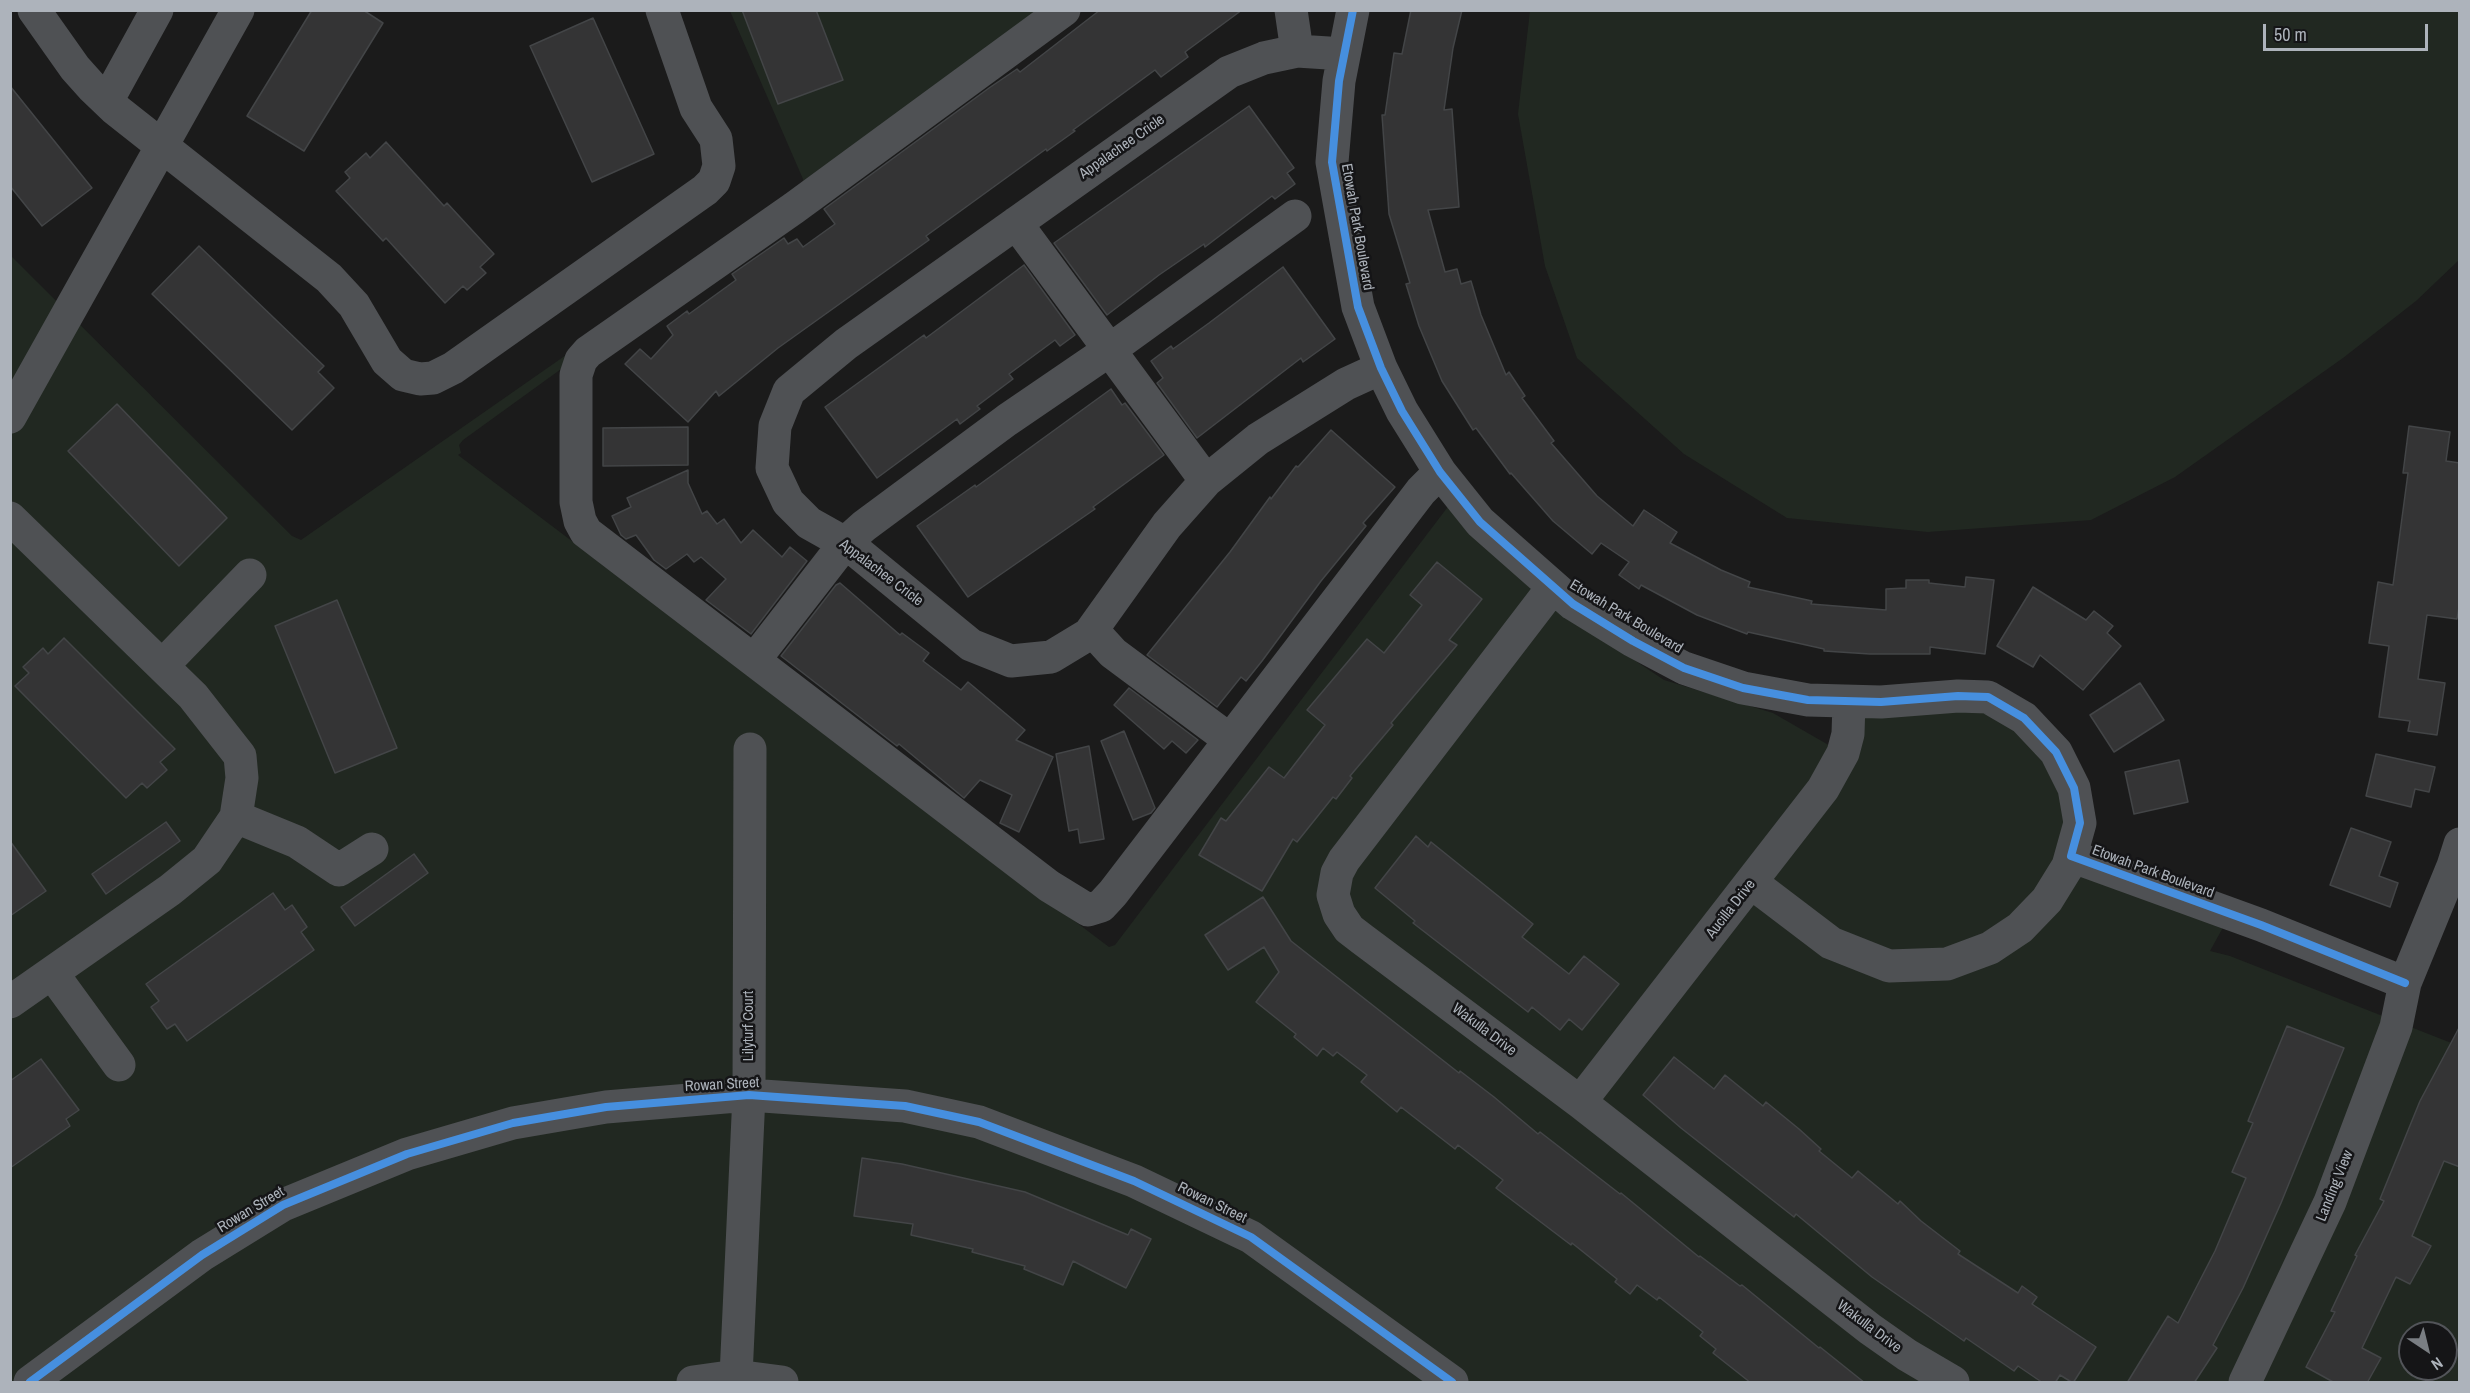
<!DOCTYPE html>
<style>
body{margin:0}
#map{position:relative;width:2470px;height:1393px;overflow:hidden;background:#1b1b1b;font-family:"Archivo Narrow",sans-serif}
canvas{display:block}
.frame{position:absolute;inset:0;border:12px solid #adb3bb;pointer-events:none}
.north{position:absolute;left:2398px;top:1321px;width:60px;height:60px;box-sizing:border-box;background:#151517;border:2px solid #525459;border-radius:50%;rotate:145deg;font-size:16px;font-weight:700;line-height:24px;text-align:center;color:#adb3bb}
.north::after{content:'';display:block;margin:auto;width:21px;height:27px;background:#7a7e83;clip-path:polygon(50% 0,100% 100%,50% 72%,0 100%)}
.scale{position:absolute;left:2263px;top:24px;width:165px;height:27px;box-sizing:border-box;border:3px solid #adb3bb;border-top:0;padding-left:8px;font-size:18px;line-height:21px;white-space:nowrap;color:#adb3bb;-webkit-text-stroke:4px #151517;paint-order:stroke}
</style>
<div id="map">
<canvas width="2470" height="1393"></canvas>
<div class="frame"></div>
<div class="north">N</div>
<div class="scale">50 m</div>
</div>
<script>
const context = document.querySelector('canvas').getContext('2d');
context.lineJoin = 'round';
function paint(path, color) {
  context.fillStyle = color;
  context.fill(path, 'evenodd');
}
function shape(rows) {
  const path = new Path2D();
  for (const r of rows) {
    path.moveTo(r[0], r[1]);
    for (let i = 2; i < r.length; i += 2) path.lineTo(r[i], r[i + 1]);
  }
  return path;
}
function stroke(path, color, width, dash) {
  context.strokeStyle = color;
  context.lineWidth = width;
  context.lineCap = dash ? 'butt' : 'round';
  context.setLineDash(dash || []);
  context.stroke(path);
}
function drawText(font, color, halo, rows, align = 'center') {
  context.font = font + ' "Archivo Narrow",sans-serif';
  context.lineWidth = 5;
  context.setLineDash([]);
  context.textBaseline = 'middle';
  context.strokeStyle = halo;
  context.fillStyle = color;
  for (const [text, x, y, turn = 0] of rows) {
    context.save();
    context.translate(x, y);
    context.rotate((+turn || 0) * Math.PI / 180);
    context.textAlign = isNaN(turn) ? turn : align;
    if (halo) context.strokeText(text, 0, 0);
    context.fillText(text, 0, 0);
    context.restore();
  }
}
paint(shape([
 [730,11,1056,11,463,440,459,445,461,453,458,455,1109,947,1115,945,1450,504,1537,595,1664,680,1773,713,1839,751,1863,688,1962,695,2047,736,2079,856,2226,922,2210,951,2230,956,2459,1046,2459,1382,11,1382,10,255,292,536,301,540,801,191,804,185,803,179],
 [2410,1333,2446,1333,2446,1369,2410,1369],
 [1530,11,2459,11,2459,260,2416,301,2343,358,2175,477,2091,520,1928,532,1787,518,1684,454,1577,358,1545,266,1518,114]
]), '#212821');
const building = shape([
 [312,10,363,10,383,23,304,151,247,116,312,10],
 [742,10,816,10,843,80,778,104,742,10],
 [1100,10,1242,10,1185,52,1188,57,1161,77,1155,70,1073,130,1075,131,1047,151,1046,149,926,236,929,240,778,348,719,396,716,391,688,422,625,364,640,349,651,359,673,335,667,326,687,311,689,314,736,280,732,274,784,238,788,244,797,239,803,247,835,224,824,209,989,88,1017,69,1020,72,1100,10],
 [1411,10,1462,10,1453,48,1444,110,1452,109,1459,207,1428,210,1445,272,1457,269,1461,284,1471,281,1481,315,1506,375,1509,372,1525,396,1522,398,1554,441,1551,443,1597,496,1633,526,1644,510,1677,532,1670,543,1721,570,1750,582,1748,587,1812,601,1811,604,1886,610,1886,589,1906,588,1906,580,1929,580,1929,583,1965,587,1966,577,1994,580,1985,654,1930,647,1930,654,1870,654,1824,651,1824,649,1748,632,1747,634,1697,615,1641,585,1639,589,1619,575,1629,562,1601,543,1592,554,1553,521,1511,473,1510,474,1476,428,1473,430,1442,381,1419,326,1406,284,1410,283,1389,214,1382,115,1385,115,1394,53,1402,54,1411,10],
 [593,18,654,154,592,182,530,46,593,18],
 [10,86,92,188,42,226,10,186,10,86],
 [1249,106,1294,168,1287,173,1295,184,1275,199,1272,196,1205,247,1204,244,1159,275,1107,315,1054,243,1249,106],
 [386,142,444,206,447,203,494,254,480,267,486,273,467,290,463,286,445,303,386,238,383,241,336,191,350,178,345,172,366,153,370,158,386,142],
 [199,246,324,366,318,372,334,388,292,430,152,294,199,246],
 [1024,265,1075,335,1060,346,1055,340,1009,374,1013,379,977,406,980,409,960,424,957,419,877,478,825,407,924,335,926,338,1024,265],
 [1283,267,1335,339,1303,362,1301,358,1197,438,1157,383,1163,378,1151,361,1171,346,1173,349,1209,323,1283,267],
 [1111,389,1122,405,1125,403,1164,455,1093,507,1095,509,968,597,917,526,975,485,976,487,1111,389],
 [117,404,227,518,179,566,68,451,117,404],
 [2409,426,2450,432,2446,461,2460,463,2460,601,2457,619,2427,615,2418,679,2445,683,2437,735,2408,731,2410,721,2379,717,2389,646,2369,643,2378,582,2393,585,2408,473,2403,473,2409,426],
 [688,427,688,465,603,466,603,428,688,427],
 [1331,430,1395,487,1363,523,1366,526,1321,581,1262,661,1246,681,1241,677,1217,707,1147,655,1230,552,1270,497,1271,499,1296,466,1298,467,1331,430],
 [688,470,688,483,702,514,707,511,717,524,724,519,741,543,753,530,782,557,790,547,807,561,751,634,706,600,726,579,701,557,694,562,687,554,666,569,654,560,636,535,626,539,621,535,612,516,631,507,627,498,688,470],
 [1437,562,1482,599,1449,640,1457,645,1391,723,1393,725,1350,776,1352,778,1336,799,1333,797,1297,842,1293,839,1262,891,1199,855,1221,818,1226,821,1269,767,1284,778,1325,725,1307,710,1367,639,1384,653,1422,605,1410,595,1437,562],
 [840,583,900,635,902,633,929,653,923,661,961,690,968,682,1025,730,1016,740,1053,757,1019,832,1000,823,1012,795,980,780,964,798,899,744,897,746,781,656,836,585,840,583],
 [2033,587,2086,620,2094,611,2113,626,2107,633,2121,646,2083,690,2040,655,2033,667,1997,646,2033,587],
 [337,600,397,748,335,773,275,626,337,600],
 [64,638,175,749,160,762,167,770,147,788,142,783,126,798,15,686,29,673,23,667,43,648,48,654,64,638],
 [2140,683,2164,720,2114,752,2090,715,2140,683],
 [1129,688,1198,740,1186,753,1172,741,1164,749,1114,705,1129,688],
 [1124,731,1155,808,1151,813,1133,820,1101,741,1124,731],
 [1089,746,1104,839,1080,843,1078,829,1069,831,1056,754,1089,746],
 [2376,754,2435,767,2429,792,2415,789,2411,807,2366,796,2376,754],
 [2179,760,2188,802,2134,814,2125,772,2179,760],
 [166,822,180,841,106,894,92,874,166,822],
 [2351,828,2391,842,2379,876,2398,883,2390,907,2330,885,2351,828],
 [1416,836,1428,847,1431,842,1533,924,1522,937,1569,974,1584,956,1619,984,1582,1030,1569,1019,1560,1030,1532,1007,1528,1012,1413,923,1415,921,1375,888,1416,836],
 [10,841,46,891,10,916,10,841],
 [414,854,428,873,355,926,341,907,414,854],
 [273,893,285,910,292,905,307,927,301,932,314,950,187,1041,175,1024,167,1029,151,1007,159,1001,146,984,273,893],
 [1263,897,1291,941,1459,1073,1460,1071,1494,1097,1538,1134,1540,1132,1620,1194,1621,1193,1699,1257,1700,1256,1740,1286,1742,1285,1819,1348,1820,1347,1865,1383,1751,1383,1713,1353,1716,1349,1700,1336,1703,1332,1659,1297,1657,1300,1637,1285,1630,1294,1615,1282,1617,1279,1572,1243,1571,1245,1496,1188,1503,1180,1458,1145,1455,1149,1401,1107,1397,1112,1361,1082,1367,1075,1337,1052,1333,1056,1323,1048,1317,1056,1294,1037,1296,1034,1256,1002,1279,972,1264,947,1228,970,1205,935,1263,897],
 [2287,1026,2344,1048,2281,1203,2243,1288,2213,1345,2217,1348,2194,1383,2127,1383,2168,1316,2178,1323,2215,1251,2246,1178,2232,1172,2253,1123,2248,1121,2287,1026],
 [2460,1026,2460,1167,2444,1161,2412,1236,2431,1246,2410,1284,2396,1277,2362,1348,2381,1358,2367,1383,2335,1383,2306,1367,2335,1312,2331,1311,2357,1256,2355,1255,2384,1201,2380,1199,2420,1101,2460,1026],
 [1674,1057,1714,1089,1725,1075,1763,1106,1766,1102,1799,1129,1821,1149,1819,1151,1852,1178,1858,1171,1898,1204,1900,1201,1921,1221,1960,1251,1958,1254,2018,1293,2022,1286,2037,1297,2032,1304,2096,1347,2073,1383,2060,1375,2055,1383,2043,1383,2018,1366,2014,1371,1966,1338,1964,1341,1872,1277,1796,1214,1794,1217,1681,1128,1643,1095,1674,1057],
 [41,1059,79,1110,66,1119,70,1126,10,1168,10,1081,41,1059],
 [862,1158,902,1164,1025,1192,1128,1235,1131,1229,1151,1239,1126,1288,1073,1261,1063,1285,1024,1269,1025,1266,972,1252,973,1249,911,1235,913,1224,854,1216,862,1158]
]);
paint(building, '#343435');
stroke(building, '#434547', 1.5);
stroke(shape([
 [34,10,75,68,92,87,115,109,329,278,354,305,387,361,403,375,420,379,433,378,453,368,705,190,714,181,719,166,716,139,696,108,662,10],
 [1064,10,794,208,588,352,581,360,576,375,576,502,580,521,586,532,1049,886,1088,910,1101,906,1113,893,1421,491,1440,472],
 [1291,10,1297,51],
 [1353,10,1339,81,1332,162,1358,307,1381,368,1402,411,1440,472,1480,522,1573,604,1633,641,1684,668,1743,688,1808,700,1881,702,1958,696,1988,697,2024,718,2056,752,2074,788,2080,823,2068,866,2047,900,2020,928,1990,948,1947,964,1889,966,1831,943,1752,883],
 [1344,54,1297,51,1264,58,1229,72,846,344,789,391,775,426,772,468,788,502,809,523,850,546,971,645,1011,661,1051,657,1089,634,1167,525,1206,481,1258,439,1346,384,1381,368],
 [107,101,157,10],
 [1016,223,1206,481],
 [10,417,238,10],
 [10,518,193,696,240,756,242,778,236,817,207,860,170,890,10,1002],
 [1553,587,1344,860,1337,873,1333,895,1339,914,1349,929,1362,939,1580,1102,1870,1329,1907,1355,1953,1382],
 [1092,630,1113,653,1230,740],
 [755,659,845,543,864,526,1007,420,1111,349,1295,216],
 [163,665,250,575],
 [236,817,297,842,339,870,372,849],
 [2071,856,2261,925,2405,983],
 [52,973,119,1065],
 [1580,1102,1823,789,1843,753,1848,734,1849,702],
 [736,1376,749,1095,750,749],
 [30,1382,202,1255,283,1205,407,1154,513,1123,606,1107,749,1095,905,1106,979,1122,1134,1181,1251,1237,1452,1382],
 [693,1382,736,1376,782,1382],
 [2245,1382,2330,1202,2396,1027,2405,983,2453,866,2460,844]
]), '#4f5154', 33);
stroke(shape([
 [1353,10,1339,81,1332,162,1358,307,1381,368,1402,411,1440,472,1480,522,1573,604,1633,641,1684,668,1743,688,1808,700,1881,702,1958,696,1988,697,2024,718,2056,752,2074,788,2080,823,2071,856,2261,925,2405,983],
 [30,1382,202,1255,283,1205,407,1154,513,1123,606,1107,749,1095,905,1106,979,1122,1134,1181,1251,1237,1452,1382]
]), '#468fdf', 8);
drawText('15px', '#adb3bb', '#151517', [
 ["Appalachee Cricle",1122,147,-35],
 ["Etowah Park Boulevard",1357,227,80],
 ["Appalachee Cricle",881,573,37],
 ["Etowah Park Boulevard",1626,617,31],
 ["Etowah Park Boulevard",2153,872,20],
 ["Aucilla Drive",1731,909,-52],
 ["Lilyturf Court",749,1026,-90],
 ["Wakulla Drive",1484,1030,37],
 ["Rowan Street",722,1085,-3],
 ["Landing View",2335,1186,-68],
 ["Rowan Street",1212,1203,26],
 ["Rowan Street",251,1210,-31],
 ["Wakulla Drive",1869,1327,37]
]);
</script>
